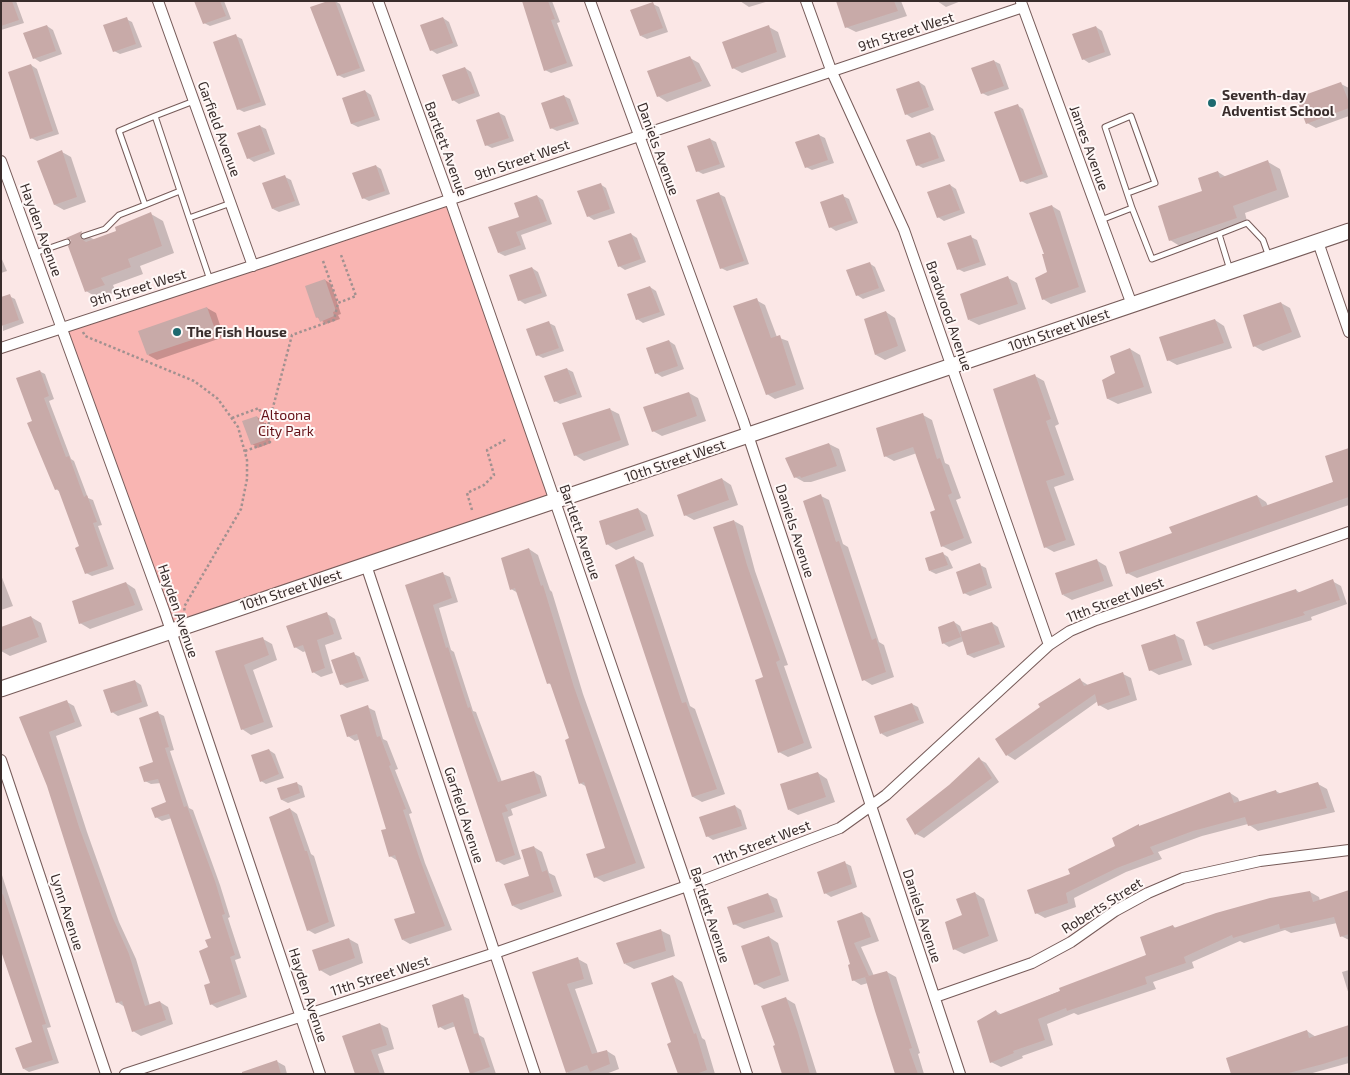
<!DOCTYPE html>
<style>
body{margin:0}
#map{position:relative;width:1350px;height:1075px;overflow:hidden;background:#fbe7e6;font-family:"Exo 2",sans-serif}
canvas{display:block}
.frame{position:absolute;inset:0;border:2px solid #392d2c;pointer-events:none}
</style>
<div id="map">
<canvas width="1350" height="1075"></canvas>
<div class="frame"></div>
</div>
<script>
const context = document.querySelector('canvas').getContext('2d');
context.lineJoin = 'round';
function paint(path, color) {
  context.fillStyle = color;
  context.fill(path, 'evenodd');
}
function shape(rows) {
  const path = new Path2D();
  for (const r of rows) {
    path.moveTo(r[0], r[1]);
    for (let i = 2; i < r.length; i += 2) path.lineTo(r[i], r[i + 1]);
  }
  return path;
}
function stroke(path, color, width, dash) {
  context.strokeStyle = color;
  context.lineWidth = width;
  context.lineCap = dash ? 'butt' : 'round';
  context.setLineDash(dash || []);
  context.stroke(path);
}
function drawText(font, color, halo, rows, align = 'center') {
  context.font = font + ' "Exo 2",sans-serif';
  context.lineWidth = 4;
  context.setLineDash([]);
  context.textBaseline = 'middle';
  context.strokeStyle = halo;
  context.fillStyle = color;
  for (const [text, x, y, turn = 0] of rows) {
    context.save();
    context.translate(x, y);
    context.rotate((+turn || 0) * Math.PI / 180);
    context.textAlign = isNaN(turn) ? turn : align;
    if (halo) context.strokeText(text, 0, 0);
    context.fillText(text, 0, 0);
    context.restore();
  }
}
paint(shape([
 [450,200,555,501,170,630,61,327]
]), '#f9b5b2');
paint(shape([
 [1,1,16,1,24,23,1,30],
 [196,1,224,1,231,19,210,26,204,23],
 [335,1,340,4,365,71,344,78,338,75],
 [523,1,552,1,560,22,557,23,573,66,551,73,545,70],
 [740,1,769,1,749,7],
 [841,1,901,1,907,16,856,32,846,27],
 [937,1,961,1,946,7],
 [653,4,659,7,668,32,647,39,641,36],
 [443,18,449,22,458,46,437,54,431,50],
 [126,19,132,22,142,47,120,54,114,51],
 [47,26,53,30,62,54,40,62,34,58],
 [769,27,778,32,786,57,742,73,733,68],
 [1096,27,1102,31,1111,55,1089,63,1083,59],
 [236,36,242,39,266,105,244,112,238,109],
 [690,58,699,63,711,86,667,102,658,96],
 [994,61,1000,64,1009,89,988,96,982,93],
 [31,65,37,69,59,134,37,141,31,138],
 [465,68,471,72,480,96,459,104,453,100],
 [919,82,925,86,934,110,912,118,906,114],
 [1341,84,1349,88,1349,116,1316,128,1307,123],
 [365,91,371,95,380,120,358,127,352,124,343,99],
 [564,96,570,99,579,124,557,131,551,128],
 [1017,105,1023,109,1048,177,1027,184,1021,181],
 [499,113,505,116,514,141,492,148,486,145],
 [260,126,266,129,275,154,254,162,248,158],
 [930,133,935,136,945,161,923,168,917,165],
 [819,135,825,138,834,163,812,170,806,167],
 [710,139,716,142,725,167,703,174,697,171],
 [62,152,71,157,86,202,64,210,55,205],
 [1268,162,1280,169,1289,197,1245,213,1248,225,1183,248,1170,240,1218,172,1226,177],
 [376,166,381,169,390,194,369,201,363,198],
 [285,177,291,180,300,205,279,212,273,209],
 [600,184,606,188,615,213,594,220,588,216],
 [950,185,956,189,965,213,944,221,938,217],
 [719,194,725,197,749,264,727,271,721,268],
 [537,196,543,200,552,224,521,235,526,249,505,256,499,253,521,217],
 [843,196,849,199,858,223,836,231,830,227],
 [1052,206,1060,211,1086,292,1051,304,1043,299,1049,273],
 [151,214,163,221,174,253,140,266,143,274,113,285,116,292,98,298,86,291,72,240,69,238,82,233,95,240,118,232],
 [631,234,637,238,646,262,625,270,619,266],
 [971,237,977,240,986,265,964,272,958,269],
 [1,257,7,271,1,273],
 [869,263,875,267,885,291,863,299,857,295],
 [532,268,538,272,547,296,525,304,519,300],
 [1008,278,1017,283,1026,309,979,325,969,320],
 [325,280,331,284,341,314,338,315,340,319,326,324,317,317],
 [650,287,656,291,665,315,643,323,637,319],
 [9,296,15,299,24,323,3,331,1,298],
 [756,300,765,305,777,337,788,341,804,389,775,399,767,394],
 [1281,303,1290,308,1301,337,1263,351,1254,346],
 [207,308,216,313,224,337,157,360,148,355],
 [886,312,895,318,906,351,885,360,876,355],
 [1215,320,1224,326,1232,348,1177,365,1168,360],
 [549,323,555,326,564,351,543,358,537,355],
 [669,341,675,345,684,369,662,377,656,373],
 [1130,349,1140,355,1152,393,1118,404,1108,399,1103,381,1117,374],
 [567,369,573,372,582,397,560,404,555,401],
 [39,371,45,374,54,399,49,401,71,459,74,461,88,498,93,500,102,525,98,526,114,569,92,576,86,573,81,547,60,492,56,489,34,422],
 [1035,376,1044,381,1059,424,1055,426,1074,480,1054,487,1075,545,1054,552,1045,547],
 [689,393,698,398,706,421,662,436,653,431],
 [609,409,619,414,629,445,584,461,575,455],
 [923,415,932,420,945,463,949,465,961,498,956,500,972,543,952,551,942,546,937,510,917,453,894,461,885,456],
 [257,417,263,420,271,443,258,448,252,444],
 [829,444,839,449,846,471,811,482,804,482,795,477],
 [1349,450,1349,505,1137,578,1127,573,1173,534,1257,496,1266,502,1268,506,1334,482],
 [722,479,731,485,738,505,694,520,685,515],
 [821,496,829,500,843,544,848,547,879,642,884,645,894,677,872,685,864,680],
 [638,509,647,515,654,536,616,550,607,544],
 [734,521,743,526,755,571,788,665,784,666,812,748,788,757,779,752],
 [529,549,538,555,550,590,552,592,583,694,645,868,604,882,595,877,606,849,587,787,580,783,571,739,552,685,548,683,518,593,511,589],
 [942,553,948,557,953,568,936,574,930,571],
 [634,558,643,563,690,706,695,709,725,794,702,802,693,797],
 [1096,560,1106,566,1113,586,1072,600,1063,595],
 [980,565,986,568,992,588,970,596,964,593],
 [443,574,450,577,458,602,439,608,451,650,454,652,473,711,476,712,502,782,534,772,541,776,547,796,511,809,513,815,508,817,521,859,504,865,497,861,407,586],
 [1,575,13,606,1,610],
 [1332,581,1341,586,1347,604,1311,617,1312,620,1213,650,1205,645,1296,590,1300,593],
 [126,583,135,589,143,610,90,629,80,623],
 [327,614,335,619,342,639,325,645,333,673,321,677,313,672,306,651,303,652,295,647],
 [31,617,41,623,47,642,10,656,1,651],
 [954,622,960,626,963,633,992,623,998,627,1005,647,974,658,968,655,964,641,949,647,943,643],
 [1175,635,1184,640,1192,665,1159,675,1150,670],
 [263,639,272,644,277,660,253,670,273,727,251,735,242,729,217,652],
 [354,654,360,657,369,681,347,688,341,684],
 [1123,674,1131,678,1137,700,1108,710,1099,705,1098,701,1015,760,1007,755,1080,680,1088,685],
 [135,681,141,685,148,706,118,716,112,712],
 [67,702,74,706,82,726,56,736,87,832,119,922,136,959,150,1006,160,1002,168,1007,173,1024,141,1036,133,1031,125,1007,117,1002,48,785,21,718],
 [912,704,918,707,924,723,887,737,882,734,876,716],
 [367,707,375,711,383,739,387,741,398,769,395,770,412,813,409,814,425,863,452,930,410,944,403,940,417,913,398,861,390,856,387,829,360,739,355,741,348,736],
 [158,713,164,716,174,750,170,751,189,808,193,810,220,885,230,917,228,918,241,958,235,960,247,997,217,1008,211,1004,210,947,212,938,172,818,162,821,156,817,168,803,161,783,151,784,145,781,155,763],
 [269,750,275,754,284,778,266,784,261,781],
 [979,759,986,763,999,782,924,838,916,834,950,786],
 [818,773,827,779,835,802,798,815,789,810],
 [296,783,302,786,305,797,288,803,282,800,279,789],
 [1318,784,1327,789,1335,812,1258,831,1248,824,1202,836,1158,852,1162,859,1126,872,1074,898,1076,907,1045,918,1036,913,1072,874,1117,847,1138,825,1141,827,1230,793,1238,798,1240,803,1276,791,1281,794],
 [735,806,741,810,747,829,713,840,707,836],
 [290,809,297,814,311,854,314,856,335,926,315,934,308,930],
 [534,847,542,852,549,873,555,876,562,896,521,910,513,906,531,877],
 [845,863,851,866,857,887,831,897,825,893],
 [1,872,51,1027,47,1028,59,1063,29,1072,24,1069,33,1043,1,945],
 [1310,892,1319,897,1320,901,1349,892,1349,940,1341,936,1337,923,1291,933,1285,930,1244,943,1240,941,1192,962,1194,968,1153,982,1156,989,1078,1015,1074,1013,1047,1024,1053,1045,1022,1056,1023,1058,1001,1067,991,1062,996,1011,1002,1015,1147,955,1173,926,1177,929],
 [975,893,984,899,998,941,964,954,954,949,964,916],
 [767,894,777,899,783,917,744,929,734,924],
 [862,913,870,918,879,941,861,947,874,976,887,972,896,977,920,1053,918,1054,924,1074,896,1074,868,983,861,985,853,980,852,965,839,922],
 [660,930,670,935,675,956,634,969,625,964],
 [769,937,778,943,789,981,764,989,755,984],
 [349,939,358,944,363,963,330,976,320,970],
 [578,959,587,964,593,984,575,989,598,1054,607,1051,615,1056,619,1069,606,1074,568,1074,534,973],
 [1349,970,1349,995,1342,972],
 [673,976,682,982,702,1038,705,1040,715,1074,680,1074,672,1043],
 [463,996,469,999,479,1035,484,1038,496,1074,471,1074,456,1026,445,1030,440,1027],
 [785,998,795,1004,817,1074,784,1074],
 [380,1024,388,1028,394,1049,378,1054,385,1074,356,1074],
 [1349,1026,1349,1063,1309,1074,1233,1074,1307,1031,1316,1037],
 [276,1061,285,1066,287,1074,242,1074]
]), '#0003');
paint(shape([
 [1,1,12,1,19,20,1,26],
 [194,1,220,1,226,16,203,24],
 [328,1,335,1,360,68,337,76,310,7],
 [522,1,548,1,555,19,551,20,567,63,544,71],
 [836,1,894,1,898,11,845,28],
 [653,2,663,28,640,36,630,10],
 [127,17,136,44,113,52,103,25],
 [443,17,453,43,430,51,420,25],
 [47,25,56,51,33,59,23,33],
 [769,25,777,52,732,69,722,42],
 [1096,26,1105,52,1082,60,1072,34],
 [236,34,261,102,237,110,213,42],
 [690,56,702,81,657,97,647,71],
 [994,60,1004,86,981,94,971,68],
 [31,64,53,131,30,139,8,72],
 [465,67,475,93,452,101,442,75],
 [919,81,929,107,905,115,896,89],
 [1341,82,1349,102,1349,108,1306,124,1296,98],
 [365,90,375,116,351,124,342,98],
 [564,95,574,121,550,129,541,103],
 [1018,104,1043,174,1020,182,994,112],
 [499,112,509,138,485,146,476,120],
 [260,125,270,151,247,159,237,133],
 [930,132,939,158,916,166,906,140],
 [819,134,828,160,805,168,795,142],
 [710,138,720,164,696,172,687,146],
 [62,150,77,197,54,205,37,161],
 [1268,160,1277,190,1233,206,1237,218,1169,241,1158,206,1202,191,1198,178,1218,171,1220,178],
 [376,165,385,191,362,199,352,173],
 [285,175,295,201,272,209,262,183],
 [601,183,610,209,587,217,577,191],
 [950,184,960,210,937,218,927,192],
 [719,192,744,261,720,269,696,200],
 [843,194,853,220,829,228,820,202],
 [537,195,547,221,516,232,521,245,498,253,488,227,519,217,514,203],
 [1052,205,1079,287,1042,300,1035,278,1047,272,1042,254,1044,254,1029,213],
 [151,212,162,246,128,259,131,267,101,278,105,285,85,292,68,246,71,240,66,238,82,231,80,238,86,242,116,231,115,227],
 [631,233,641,259,618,267,608,241],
 [971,235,980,262,957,270,947,243],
 [870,262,879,288,856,296,846,270],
 [532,267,542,293,518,301,509,275],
 [1008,276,1018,304,968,320,960,294],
 [325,279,336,311,333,312,334,316,320,322,318,317,316,318,305,286],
 [650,286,660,312,636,320,627,294],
 [10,294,19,320,1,326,1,297],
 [757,298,771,338,780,335,796,385,766,395,733,306],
 [1281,302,1292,332,1253,347,1243,315],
 [207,307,216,332,147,355,138,331],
 [886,311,898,346,875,355,864,319],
 [1215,319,1224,343,1167,361,1159,337],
 [549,321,559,348,536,356,526,329],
 [669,340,678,366,655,374,646,348],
 [1130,348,1144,387,1107,399,1102,380,1115,373,1110,356],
 [567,368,577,394,554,402,544,376],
 [40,370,49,396,44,398,66,457,69,456,84,497,87,495,97,522,93,523,108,566,85,574,75,548,79,546,58,489,55,490,27,423,32,421,16,378],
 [1035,374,1051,419,1046,421,1065,475,1046,481,1066,540,1044,548,993,389],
 [689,392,697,416,652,432,643,407],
 [610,408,621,440,574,456,562,423],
 [923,413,937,459,940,458,952,493,948,495,964,538,941,547,930,512,935,510,913,447,884,457,876,428],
 [257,416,266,440,251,445,242,421],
 [829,443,837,466,801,478,800,476,794,478,785,458],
 [1349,448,1349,497,1126,574,1119,552,1172,533,1169,527,1257,495,1262,507,1333,482,1325,456],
 [722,478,729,500,684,516,677,495],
 [821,494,836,542,839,541,872,640,876,638,886,672,862,681,803,501],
 [638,508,646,530,606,545,599,521],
 [734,520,747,565,780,660,776,662,804,743,778,753,755,680,763,677,713,527],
 [529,548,541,586,543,585,574,687,636,863,594,878,586,854,605,848,584,782,579,784,565,740,569,738,550,683,547,684,515,588,510,590,501,558],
 [943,552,948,565,929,571,925,558],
 [634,556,682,703,686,702,717,789,692,797,615,565],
 [1097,559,1104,581,1062,595,1055,573],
 [980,563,987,585,963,594,956,572],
 [443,572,452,598,433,605,446,648,448,647,468,708,470,707,498,782,534,771,541,793,505,805,508,811,502,813,515,855,496,862,405,585],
 [1333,579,1340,600,1303,612,1305,615,1204,646,1196,622,1296,589,1297,593],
 [126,582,135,605,79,624,72,601],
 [327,612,334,634,317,640,325,668,312,673,303,645,294,648,286,626],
 [31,616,39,637,1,651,1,627],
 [954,621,961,637,942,644,938,627],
 [992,622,1000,644,967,655,960,632],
 [1175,634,1183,660,1149,671,1141,645],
 [263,637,269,655,244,665,264,722,241,730,215,651],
 [354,652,364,678,340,685,331,660],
 [1123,672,1130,695,1098,706,1095,694,1006,756,995,739,1040,707,1038,704,1080,678,1084,686],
 [135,680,142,702,111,713,103,690],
 [67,700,75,722,49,732,79,827,112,916,129,954,145,1006,160,1001,166,1020,132,1032,122,1001,116,1003,47,786,19,717],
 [912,703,919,720,880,734,874,716],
 [368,705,377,737,380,736,391,765,389,766,406,809,403,810,419,857,445,926,402,940,394,919,415,913,395,855,389,857,381,830,386,829,357,734,347,737,340,715],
 [158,711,169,747,165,748,184,807,187,806,215,881,225,914,222,915,235,955,230,957,241,994,210,1005,204,985,210,983,199,951,208,947,205,940,211,938,169,814,155,818,151,808,166,802,158,779,144,782,139,767,153,762,139,718],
 [269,749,279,774,260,782,251,755],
 [979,757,992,778,915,835,906,819,949,785],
 [818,772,826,797,788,810,780,784],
 [297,782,300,793,281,800,277,788],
 [1318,782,1327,808,1248,826,1245,817,1193,831,1150,847,1154,854,1117,868,1066,893,1068,903,1035,914,1027,890,1070,874,1068,869,1115,846,1112,838,1139,824,1139,826,1230,792,1234,803,1276,790,1277,794],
 [735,805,742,826,706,837,699,817],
 [290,808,305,851,307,851,329,922,307,931,269,817],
 [534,846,542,872,547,870,554,892,512,906,504,884,529,876,521,850],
 [845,861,852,884,824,894,817,872],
 [1349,890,1349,934,1340,937,1334,917,1280,929,1279,924,1233,938,1232,935,1184,957,1186,963,1145,977,1147,984,1067,1011,1066,1008,1038,1019,1045,1040,1013,1051,1014,1053,990,1063,977,1021,996,1010,998,1015,1060,991,1059,988,1146,955,1140,937,1173,925,1174,928,1216,913,1270,898,1310,891,1313,902],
 [975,892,989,936,953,950,945,922,962,915,956,899],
 [768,893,775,912,733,925,727,907],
 [3,894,46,1024,42,1025,53,1060,23,1069,15,1048,32,1042,1,951,1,895],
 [862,912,871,937,854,943,869,976,852,981,848,965,850,964,837,921],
 [661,929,666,951,624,964,616,943],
 [769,936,781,975,754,985,741,946],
 [349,938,355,958,319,971,312,950],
 [578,957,584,979,567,984,592,1054,607,1050,610,1064,590,1072,587,1065,566,1073,532,972],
 [887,971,912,1048,909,1049,918,1074,895,1074,875,1011,865,977],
 [673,975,694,1034,696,1033,707,1070,696,1074,678,1074,667,1044,671,1042,651,983],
 [463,994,474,1034,478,1033,490,1067,470,1074,453,1022,438,1028,432,1005],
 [786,997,798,1032,810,1074,782,1074,773,1046,775,1045,761,1006],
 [380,1023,387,1045,371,1050,380,1074,355,1074,342,1036],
 [1349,1025,1349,1056,1323,1064,1285,1074,1231,1074,1226,1058,1307,1030,1309,1038],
 [277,1060,281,1074,242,1074,242,1072]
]), '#c8aaa8');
const lane = shape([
 [155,116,119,131,145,205,180,191,189,218,231,203],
 [180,191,155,116,194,101],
 [1128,193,1155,183,1131,116,1105,127,1132,208],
 [189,218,210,280],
 [1101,220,1132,208,1152,259,1219,234],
 [84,236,105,229,119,215,145,205],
 [35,253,67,242],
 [1230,270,1219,234,1247,223,1263,240,1269,257]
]);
const street = shape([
 [158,1,253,266],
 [378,1,450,200,549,484,687,886,747,1074],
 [590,1,743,420,960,1074],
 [806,1,831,70,904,230,1049,645],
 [1021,2,1132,305],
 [1,161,165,613,320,1074],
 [1318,242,1349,332],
 [1,348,267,261,1023,7],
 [366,565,535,1074],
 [1,760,106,1074],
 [935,997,1032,963,1071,942,1115,911,1148,893,1183,878,1260,861,1349,850],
 [125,1074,495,953,687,886,840,828,886,795,1049,645,1070,631,1096,620,1349,532]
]);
const secondary = shape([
 [1,689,1349,231]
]);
stroke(lane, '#765b59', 7);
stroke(street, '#765b59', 12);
stroke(secondary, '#765b59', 17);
stroke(shape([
 [323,261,338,303,356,296,341,255],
 [83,332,85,336,194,381,218,399,238,427,247,460,247,479,241,509,184,607,185,612],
 [232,418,259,408,267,430],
 [245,451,270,442,267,430,292,335,334,320,338,303],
 [472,510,467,493,484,485,494,475,487,450,507,439]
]), '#a19190', 2.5, [2.5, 2.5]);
stroke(lane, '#fff', 5);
stroke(street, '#fff', 10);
stroke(secondary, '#fff', 15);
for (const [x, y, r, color] of [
 [1212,103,5,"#1d696f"],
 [177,332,5,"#1d696f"]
]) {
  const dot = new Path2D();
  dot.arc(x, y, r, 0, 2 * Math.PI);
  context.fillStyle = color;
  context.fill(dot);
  stroke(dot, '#fff8f7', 2);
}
drawText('14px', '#392d2c', '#fff8f7', [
 ["9th Street West",906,32,-18],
 ["Garfield Avenue",219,129,70],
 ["James Avenue",1089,148,70],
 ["Bartlett Avenue",446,149,70],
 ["Daniels Avenue",658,149,70],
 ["9th Street West",522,160,-19],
 ["Hayden Avenue",41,230,70],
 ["9th Street West",138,288,-17],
 ["Bradwood Avenue",949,316,71],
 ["10th Street West",1059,330,-19],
 ["10th Street West",675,461,-19],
 ["Daniels Avenue",795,531,72],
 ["Bartlett Avenue",580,532,71],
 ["10th Street West",291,590,-18],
 ["11th Street West",1115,600,-21],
 ["Hayden Avenue",178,611,71],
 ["Garfield Avenue",464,815,72],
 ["11th Street West",762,843,-21],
 ["Roberts Street",1102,906,-32],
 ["Lynn Avenue",67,912,72],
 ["Bartlett Avenue",710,915,72],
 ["Daniels Avenue",922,916,72],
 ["11th Street West",380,976,-18],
 ["Hayden Avenue",308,995,72]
]);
drawText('bold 14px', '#392d2c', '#fff8f7', [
 ["Seventh-day",1222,95],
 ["Adventist School",1222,111],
 ["The Fish House",187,332]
], 'left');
drawText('14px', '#651218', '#fff8f7', [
 ["Altoona",286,415],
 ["City Park",286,431]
]);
</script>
